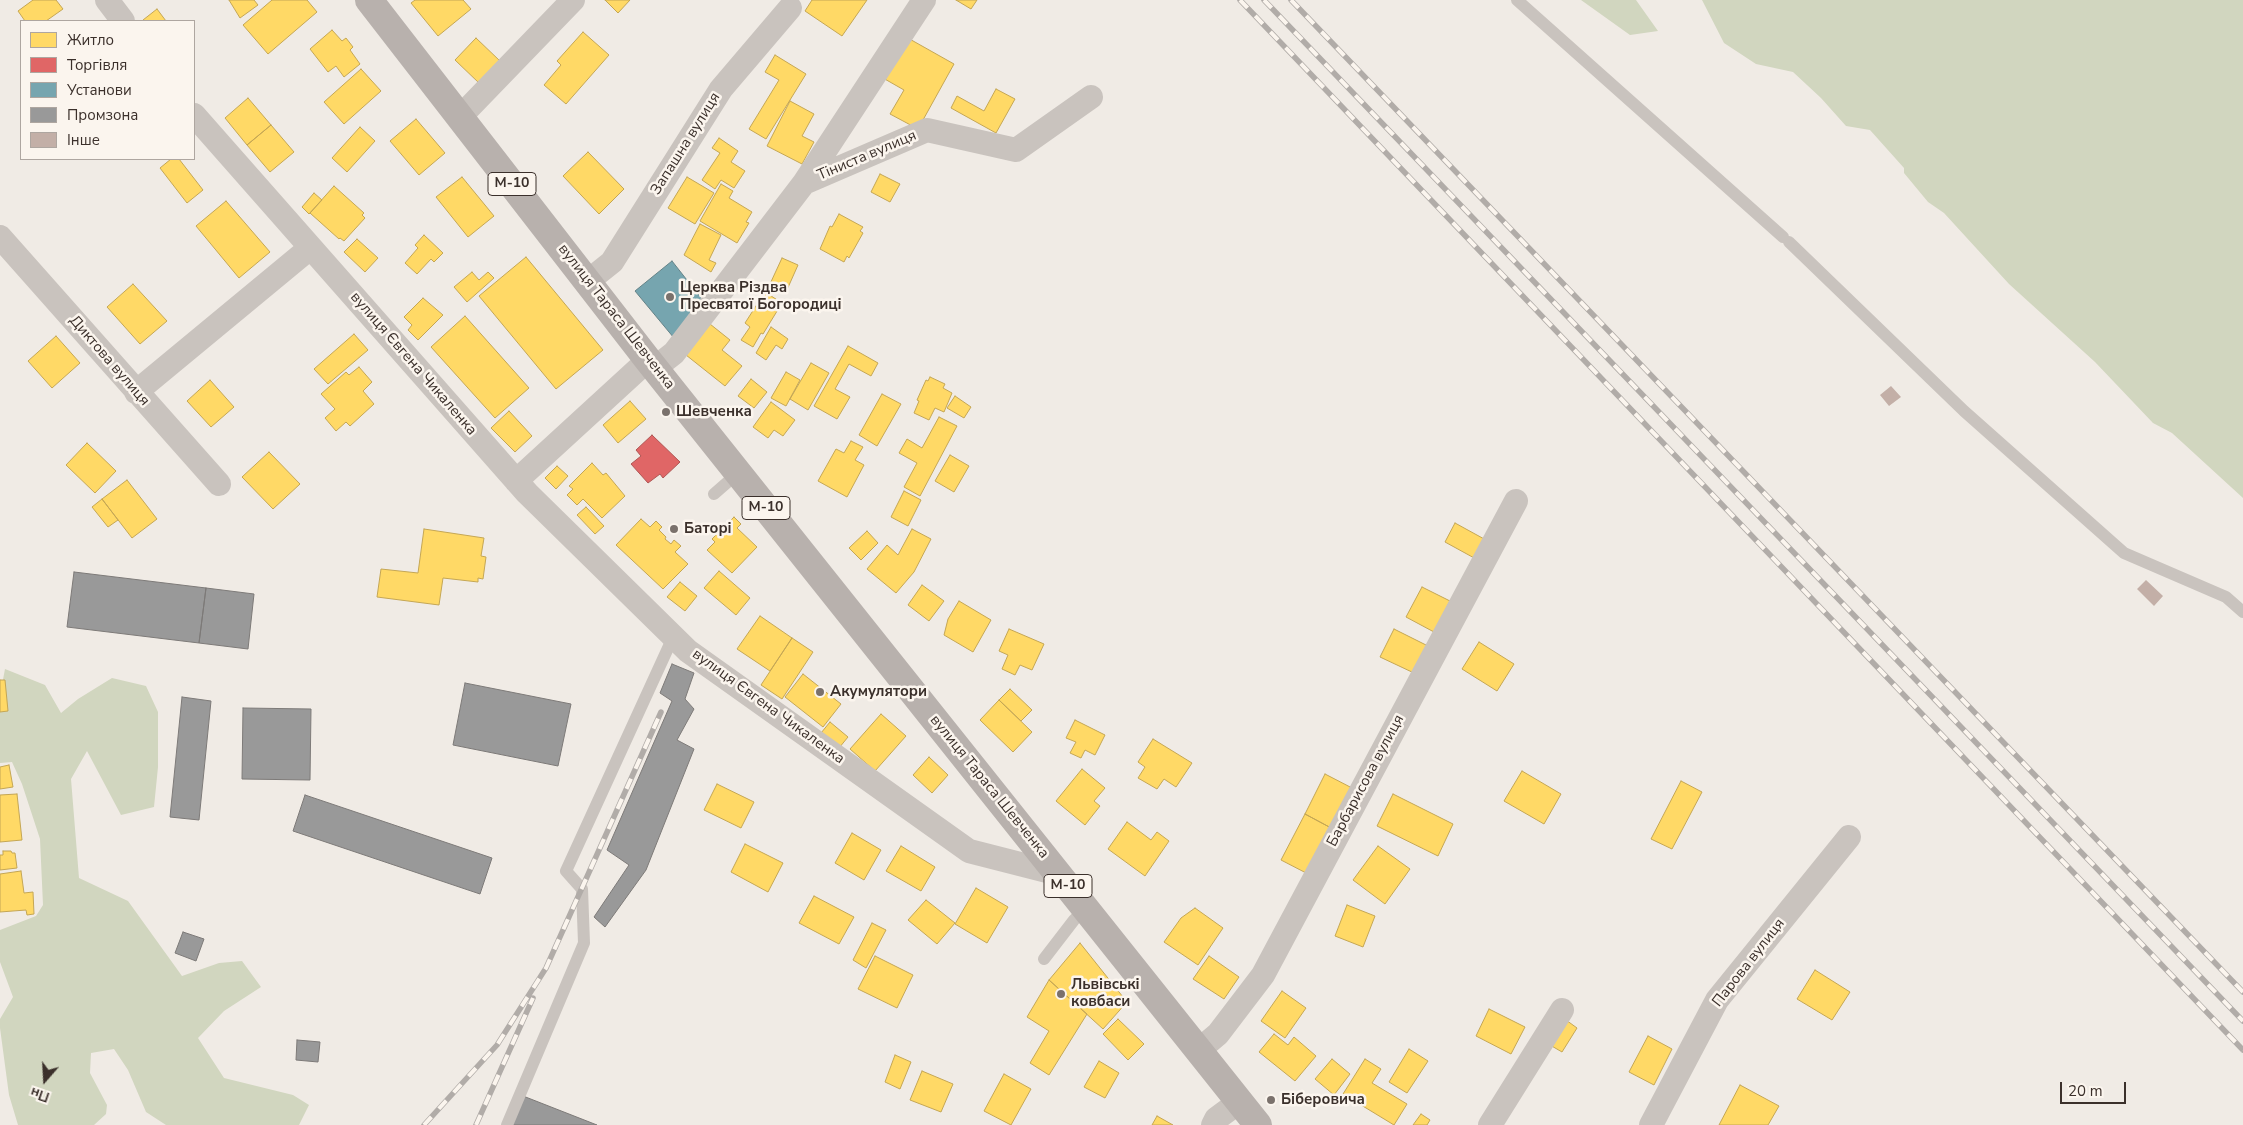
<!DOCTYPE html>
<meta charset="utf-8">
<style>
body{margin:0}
#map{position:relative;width:2243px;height:1125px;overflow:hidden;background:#f0ebe5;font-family:"Nunito Sans",sans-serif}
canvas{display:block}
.legend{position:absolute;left:20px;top:20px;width:175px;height:140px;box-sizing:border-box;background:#fbf5ee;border:1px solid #aea6a0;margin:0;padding:6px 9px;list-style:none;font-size:15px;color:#3b302b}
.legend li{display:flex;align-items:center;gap:10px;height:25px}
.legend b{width:25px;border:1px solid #aea6a0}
.north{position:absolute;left:20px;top:1055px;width:50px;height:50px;-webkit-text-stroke:4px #fbf5ee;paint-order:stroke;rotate:199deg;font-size:14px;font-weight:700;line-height:20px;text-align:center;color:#3b302b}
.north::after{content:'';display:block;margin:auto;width:18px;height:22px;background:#3b302b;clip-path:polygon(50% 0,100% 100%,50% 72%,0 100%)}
.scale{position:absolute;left:2060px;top:1082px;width:66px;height:22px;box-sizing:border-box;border:2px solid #3b302b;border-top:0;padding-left:6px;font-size:15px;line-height:18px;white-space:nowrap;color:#3b302b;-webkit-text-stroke:4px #fbf5ee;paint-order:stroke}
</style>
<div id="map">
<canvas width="2243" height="1125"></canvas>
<ul class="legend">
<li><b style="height:14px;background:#ffd966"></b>Житло</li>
<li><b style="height:14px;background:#e06666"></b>Торгівля</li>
<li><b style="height:14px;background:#76a5af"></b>Установи</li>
<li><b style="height:14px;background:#999"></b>Промзона</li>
<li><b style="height:14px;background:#c3afa7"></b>Інше</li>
</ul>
<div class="north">Пн</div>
<div class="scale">20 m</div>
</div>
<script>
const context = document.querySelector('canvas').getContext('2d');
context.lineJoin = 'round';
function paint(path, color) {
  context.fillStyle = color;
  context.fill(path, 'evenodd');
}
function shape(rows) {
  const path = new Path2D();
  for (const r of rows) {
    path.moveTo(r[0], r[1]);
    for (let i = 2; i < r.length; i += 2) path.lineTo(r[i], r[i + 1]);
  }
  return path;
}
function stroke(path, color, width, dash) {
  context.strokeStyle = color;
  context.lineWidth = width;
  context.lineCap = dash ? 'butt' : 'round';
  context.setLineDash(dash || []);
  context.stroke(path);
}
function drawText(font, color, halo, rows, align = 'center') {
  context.font = font + ' "Nunito Sans",sans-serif';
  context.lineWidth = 5;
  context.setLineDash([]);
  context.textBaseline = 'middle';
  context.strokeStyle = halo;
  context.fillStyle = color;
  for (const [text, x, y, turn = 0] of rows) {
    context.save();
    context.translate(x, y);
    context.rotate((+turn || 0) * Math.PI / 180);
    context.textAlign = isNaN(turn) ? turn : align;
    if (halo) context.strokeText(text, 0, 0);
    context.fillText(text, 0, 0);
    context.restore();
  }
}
paint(shape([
 [1581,0,1636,0,1658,31,1630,35],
 [1702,0,2243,0,2243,498,2172,433,2153,423,2095,362,2009,284,1944,213,1928,202,1904,173,1904,168,1870,130,1846,126,1821,98,1793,72,1756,64,1724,43],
 [5,669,45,685,61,713,78,699,112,678,146,686,158,712,158,767,154,807,121,815,87,751,71,779,79,878,128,901,182,976,219,963,242,961,261,987,224,1011,198,1038,224,1078,293,1095,309,1105,299,1125,166,1125,146,1112,128,1070,114,1049,91,1053,90,1073,107,1105,106,1114,94,1125,18,1125,9,1095,0,1028,0,1019,13,997,0,962,0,930,36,916,43,905,40,839,22,784,12,762,0,763,0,695]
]), '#d1d6bf');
const homes = shape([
 [33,0,56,0,63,9,46,21,25,21,18,11,33,0],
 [229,0,254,0,258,5,240,18,229,0],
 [272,0,307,0,317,12,268,54,243,25,272,0],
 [415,0,463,0,471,9,438,36,411,3,415,0],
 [605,0,630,0,618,13,605,0],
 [812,0,867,0,842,36,805,11,812,0],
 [956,0,977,0,971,9,956,0],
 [157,9,166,21,144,21,143,20,157,9],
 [332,30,342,41,346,38,353,47,350,50,360,64,344,77,336,66,328,72,310,49,332,30],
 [583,32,609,55,566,104,544,85,561,65,557,61,583,32],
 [906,37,954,64,918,129,890,114,904,90,883,78,906,37],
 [476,38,500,61,479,83,455,60,476,38],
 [775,55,806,74,766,139,749,129,779,80,765,72,775,55],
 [361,69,381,91,344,124,324,102,361,69],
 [996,89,1015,99,996,133,951,108,957,96,984,111,996,89],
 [248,98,271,125,247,145,225,118,248,98],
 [790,101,814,114,802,136,814,142,802,164,767,146,790,101],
 [416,119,445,153,419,175,390,141,416,119],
 [271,125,294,152,270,172,247,145,271,125],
 [360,127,375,141,347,172,332,158,360,127],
 [719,138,738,151,731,162,745,171,734,188,721,180,715,189,702,180,720,153,712,148,719,138],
 [588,152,624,189,599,214,563,176,588,152],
 [171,159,179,159,203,190,187,203,160,168,171,159],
 [880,174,900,184,890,202,871,192,880,174],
 [462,177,494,216,468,237,436,197,462,177],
 [687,177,714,193,695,224,668,208,687,177],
 [721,184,733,191,729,198,752,212,746,222,749,223,737,243,700,221,721,184],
 [334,186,364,213,362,215,365,218,344,241,340,238,339,239,310,213,334,186],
 [314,193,322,200,309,214,302,207,314,193],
 [226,201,270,252,239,278,196,226,226,201],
 [839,214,863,227,860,231,863,233,849,258,847,256,844,262,820,249,830,226,832,227,839,214],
 [700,224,721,235,709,260,716,263,711,272,684,255,700,224],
 [424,235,443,253,434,262,431,259,417,274,405,263,418,248,415,245,424,235],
 [357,239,378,258,365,272,344,252,357,239],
 [526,257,603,350,556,389,479,296,526,257],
 [782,258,798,265,786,292,770,284,782,258],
 [472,272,479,280,488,272,494,278,467,302,454,287,472,272],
 [133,284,167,321,140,344,107,307,133,284],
 [765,292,782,303,763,334,761,333,753,347,741,340,750,327,745,323,765,292],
 [423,298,443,315,418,340,408,330,412,325,404,317,423,298],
 [465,316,529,388,495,418,431,347,465,316],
 [710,324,730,340,722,350,742,366,725,386,686,355,710,324],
 [771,327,788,339,782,349,776,345,766,360,756,353,771,327],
 [354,334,368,350,328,384,314,369,354,334],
 [56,336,80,363,52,388,28,361,56,336],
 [848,346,878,363,871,376,849,364,835,389,850,397,837,419,814,406,848,346],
 [811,363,829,373,808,410,790,399,811,363],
 [359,367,372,382,363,391,374,404,350,426,346,422,336,431,325,418,335,409,321,394,346,372,349,375,359,367],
 [786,372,800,380,786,406,771,398,786,372],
 [930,377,945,384,943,388,952,393,944,412,935,408,929,420,914,413,919,401,917,400,926,380,928,381,930,377],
 [751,379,767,392,754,408,738,396,751,379],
 [210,380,234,407,211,427,187,401,210,380],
 [882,394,901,404,877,446,859,435,882,394],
 [955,396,971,407,964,418,947,408,955,396],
 [630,401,646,419,618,443,603,425,630,401],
 [771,402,795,420,783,436,774,430,768,438,753,427,771,402],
 [509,411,532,436,515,452,491,428,509,411],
 [939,417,957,426,920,496,904,487,917,463,899,453,907,439,922,448,939,417],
 [851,441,863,447,855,460,864,465,847,497,818,481,836,449,844,453,851,441],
 [87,443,116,471,95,493,66,465,87,443],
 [269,452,300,484,273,509,242,477,269,452],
 [950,455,969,466,954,492,935,481,950,455],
 [592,463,603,475,606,473,625,496,602,518,583,499,577,505,567,495,573,489,569,486,592,463],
 [557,466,568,476,556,489,545,478,557,466],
 [127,480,157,519,132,538,102,499,127,480],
 [904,491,921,500,908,526,891,517,904,491],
 [102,499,118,520,108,527,92,507,102,499],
 [586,507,604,526,595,534,577,515,586,507],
 [734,517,741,524,737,528,757,547,732,573,707,550,715,542,712,539,734,517],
 [641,519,650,527,656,521,662,527,659,530,666,537,665,539,671,544,674,540,681,546,675,552,688,564,663,589,616,545,641,519],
 [1455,523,1486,540,1476,559,1445,542,1455,523],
 [424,529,484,538,481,556,486,557,483,579,478,578,478,582,443,578,439,605,377,597,381,569,418,573,424,529],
 [912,529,931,539,914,572,896,593,867,569,887,545,898,555,912,529],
 [867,531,878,543,861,560,849,548,867,531],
 [719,571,750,598,736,615,704,588,719,571],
 [680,582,697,596,685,611,667,597,680,582],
 [922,585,944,601,929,621,908,605,922,585],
 [1422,587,1450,601,1434,632,1406,617,1422,587],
 [959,601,991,620,973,652,944,635,948,619,959,601],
 [760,616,792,638,770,671,737,649,760,616],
 [1009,629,1044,644,1032,670,1020,665,1015,675,1002,669,1008,655,999,651,1009,629],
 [1394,629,1428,646,1414,673,1380,657,1394,629],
 [792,638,813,652,782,699,761,685,792,638],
 [1479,642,1514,664,1497,691,1462,669,1479,642],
 [803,674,841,704,823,727,785,697,803,674],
 [0,680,5,680,8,711,0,712,0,680],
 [1010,689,1032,710,1021,721,999,700,1010,689],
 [999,700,1032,732,1013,752,980,720,999,700],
 [881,714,906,736,875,771,850,749,881,714],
 [1075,720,1105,735,1095,755,1085,750,1081,758,1070,753,1076,742,1066,738,1075,720],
 [830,722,848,737,839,748,821,733,830,722],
 [1153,739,1192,763,1176,787,1164,779,1157,789,1138,778,1145,767,1138,762,1153,739],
 [929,757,948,775,932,793,913,775,929,757],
 [9,765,13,787,0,789,0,767,9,765],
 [1082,769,1105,788,1094,801,1100,806,1085,825,1056,801,1082,769],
 [1522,771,1561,794,1544,824,1504,801,1522,771],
 [1325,774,1354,789,1333,829,1305,814,1325,774],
 [1681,781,1702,792,1672,849,1651,839,1681,781],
 [717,784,754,802,741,828,704,810,717,784],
 [17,794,22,840,0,842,0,795,17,794],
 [1393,794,1453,824,1438,856,1377,826,1393,794],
 [1305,814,1333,829,1310,875,1281,860,1305,814],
 [1127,822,1151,840,1157,832,1169,841,1145,876,1108,849,1127,822],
 [852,833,881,850,864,880,835,863,852,833],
 [745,844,783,863,768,892,731,872,745,844],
 [901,846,935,867,921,891,886,871,901,846],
 [1378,846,1410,869,1385,904,1353,880,1378,846],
 [3,851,11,851,12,853,15,853,17,868,0,870,0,855,3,855,3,851],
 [21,871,24,893,33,892,34,914,27,915,26,910,0,912,0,874,21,871],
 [976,888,1008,907,987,943,955,924,976,888],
 [814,896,854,917,839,944,799,923,814,896],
 [926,900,955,923,937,944,908,920,926,900],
 [1347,905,1375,916,1363,947,1335,936,1347,905],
 [1195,908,1223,928,1198,965,1164,942,1181,918,1195,908],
 [872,923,886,930,866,968,853,960,872,923],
 [1080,943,1127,1002,1103,1029,1049,980,1080,943],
 [875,956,913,975,897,1008,858,989,875,956],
 [1209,956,1239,977,1224,999,1193,979,1209,956],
 [1815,970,1850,992,1832,1020,1797,999,1815,970],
 [1049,980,1087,1014,1049,1075,1030,1063,1049,1031,1027,1017,1049,980],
 [1282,991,1306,1008,1285,1038,1261,1021,1282,991],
 [1489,1009,1525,1027,1511,1054,1476,1036,1489,1009],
 [1118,1019,1144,1044,1128,1060,1103,1034,1118,1019],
 [1566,1020,1577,1028,1562,1052,1550,1045,1566,1020],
 [1274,1034,1288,1045,1294,1037,1316,1056,1295,1081,1259,1052,1274,1034],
 [1648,1036,1672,1049,1654,1085,1629,1072,1648,1036],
 [1409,1049,1428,1061,1407,1093,1389,1082,1409,1049],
 [895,1055,911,1062,900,1089,885,1082,895,1055],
 [1332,1059,1350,1074,1334,1095,1315,1079,1332,1059],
 [1365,1059,1381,1069,1372,1083,1407,1104,1394,1125,1343,1094,1365,1059],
 [1099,1061,1119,1073,1105,1098,1084,1087,1099,1061],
 [922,1071,953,1084,941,1112,910,1100,922,1071],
 [1004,1074,1031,1089,1011,1125,984,1111,1004,1074],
 [1740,1085,1779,1106,1768,1125,1719,1125,1740,1085],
 [1421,1114,1430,1120,1427,1125,1413,1125,1421,1114],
 [1157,1116,1173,1125,1152,1125,1157,1116]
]);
paint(homes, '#ffd966');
stroke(homes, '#c4a654', 1);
const shops = shape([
 [652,435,680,462,663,478,660,474,648,483,631,464,641,456,636,450,652,435]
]);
paint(shops, '#e06666');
stroke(shops, '#ae5654', 1);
const public = shape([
 [672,261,705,303,674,338,635,291,672,261]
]);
paint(public, '#76a5af');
stroke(public, '#648287', 1);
const industry = shape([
 [74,572,206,588,199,643,67,627,74,572],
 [206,588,254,594,248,649,199,643,206,588],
 [672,664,694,673,685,699,694,709,677,740,694,749,646,870,605,927,594,917,629,865,607,850,672,701,660,693,672,664],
 [465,683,571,704,558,766,453,745,465,683],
 [182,697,211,701,199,820,170,817,182,697],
 [243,708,311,709,310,780,242,779,243,708],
 [305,795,492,858,480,894,293,831,305,795],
 [183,932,204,939,196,961,175,953,183,932],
 [297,1040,320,1042,318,1062,296,1060,297,1040],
 [523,1096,597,1125,512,1125,523,1096]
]);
paint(industry, '#999');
stroke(industry, '#7d7a78', 1);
paint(shape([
 [1891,386,1901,397,1889,406,1880,395],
 [2146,580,2163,596,2154,606,2137,589]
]), '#c3afa7');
stroke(shape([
 [1517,0,1783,237],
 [1789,242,1964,411,2124,553,2226,597,2243,612],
 [714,494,738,473],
 [1044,959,1074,920,1086,908],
 [507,1125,584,943,582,889,566,871,674,635]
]), '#c9c3be', 12);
stroke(shape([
 [107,0,123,21],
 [194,115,527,493,688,651,969,851,1059,874],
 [460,117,573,0],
 [804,183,927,130,1016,150,1091,97],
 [0,237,219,484],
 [587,282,612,262,721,89,790,8],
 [655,368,674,353,804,183,924,0],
 [136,392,310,248],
 [516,481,648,360],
 [1199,1050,1218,1034,1263,975,1516,501],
 [1213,1125,1216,1119,1239,1102],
 [1490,1125,1562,1010],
 [1651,1125,1717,1000,1849,837]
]), '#c9c3be', 24);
stroke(shape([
 [369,0,648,360,1258,1125]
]), '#b8b1ad', 28);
const rail = shape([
 [1240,0,2243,1050],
 [1264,0,2243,1021],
 [1291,0,2243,992],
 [424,1125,497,1045,546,968,661,712],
 [476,1125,533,998]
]);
stroke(rail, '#b1aca8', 5.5);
stroke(rail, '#fbf5ee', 4, [11]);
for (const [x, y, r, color] of [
 [670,297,5,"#7a716c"],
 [666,412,5,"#7a716c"],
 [674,529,5,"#7a716c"],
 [820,692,5,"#7a716c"],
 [1061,994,5,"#7a716c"],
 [1271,1100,5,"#7a716c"]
]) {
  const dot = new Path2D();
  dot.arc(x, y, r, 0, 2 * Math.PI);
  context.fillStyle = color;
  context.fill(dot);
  stroke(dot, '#fbf5ee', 2);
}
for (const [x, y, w] of [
 [512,184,48],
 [766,508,48],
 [1068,886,48]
]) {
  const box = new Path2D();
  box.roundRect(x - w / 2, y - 11.5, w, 23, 4);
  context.fillStyle = '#fbf5ee';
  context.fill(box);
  stroke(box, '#3b302b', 1);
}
drawText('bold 14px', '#3b302b', null, [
 ["М-10",512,184],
 ["М-10",766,508],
 ["М-10",1068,886]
]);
drawText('15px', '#3b302b', '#fbf5ee', [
 ["Запашна вулиця",686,144,-58],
 ["Тіниста вулиця",867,156,-23],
 ["вулиця Тараса Шевченка",616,317,52],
 ["Диктова вулиця",109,361,49],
 ["вулиця Євгена Чикаленка",413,364,49],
 ["вулиця Євгена Чикаленка",768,707,36],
 ["Барбарисова вулиця",1366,781,-62],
 ["вулиця Тараса Шевченка",989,787,51],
 ["Парова вулиця",1749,963,-52]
]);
drawText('bold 15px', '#3b302b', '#fbf5ee', [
 ["Церква Різдва",680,288],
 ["Пресвятої Богородиці",680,305],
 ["Шевченка",676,412],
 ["Баторі",684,529],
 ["Акумулятори",830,692],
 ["Львівські",1071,985],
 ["ковбаси",1071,1002],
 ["Біберовича",1281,1100]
], 'left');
</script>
